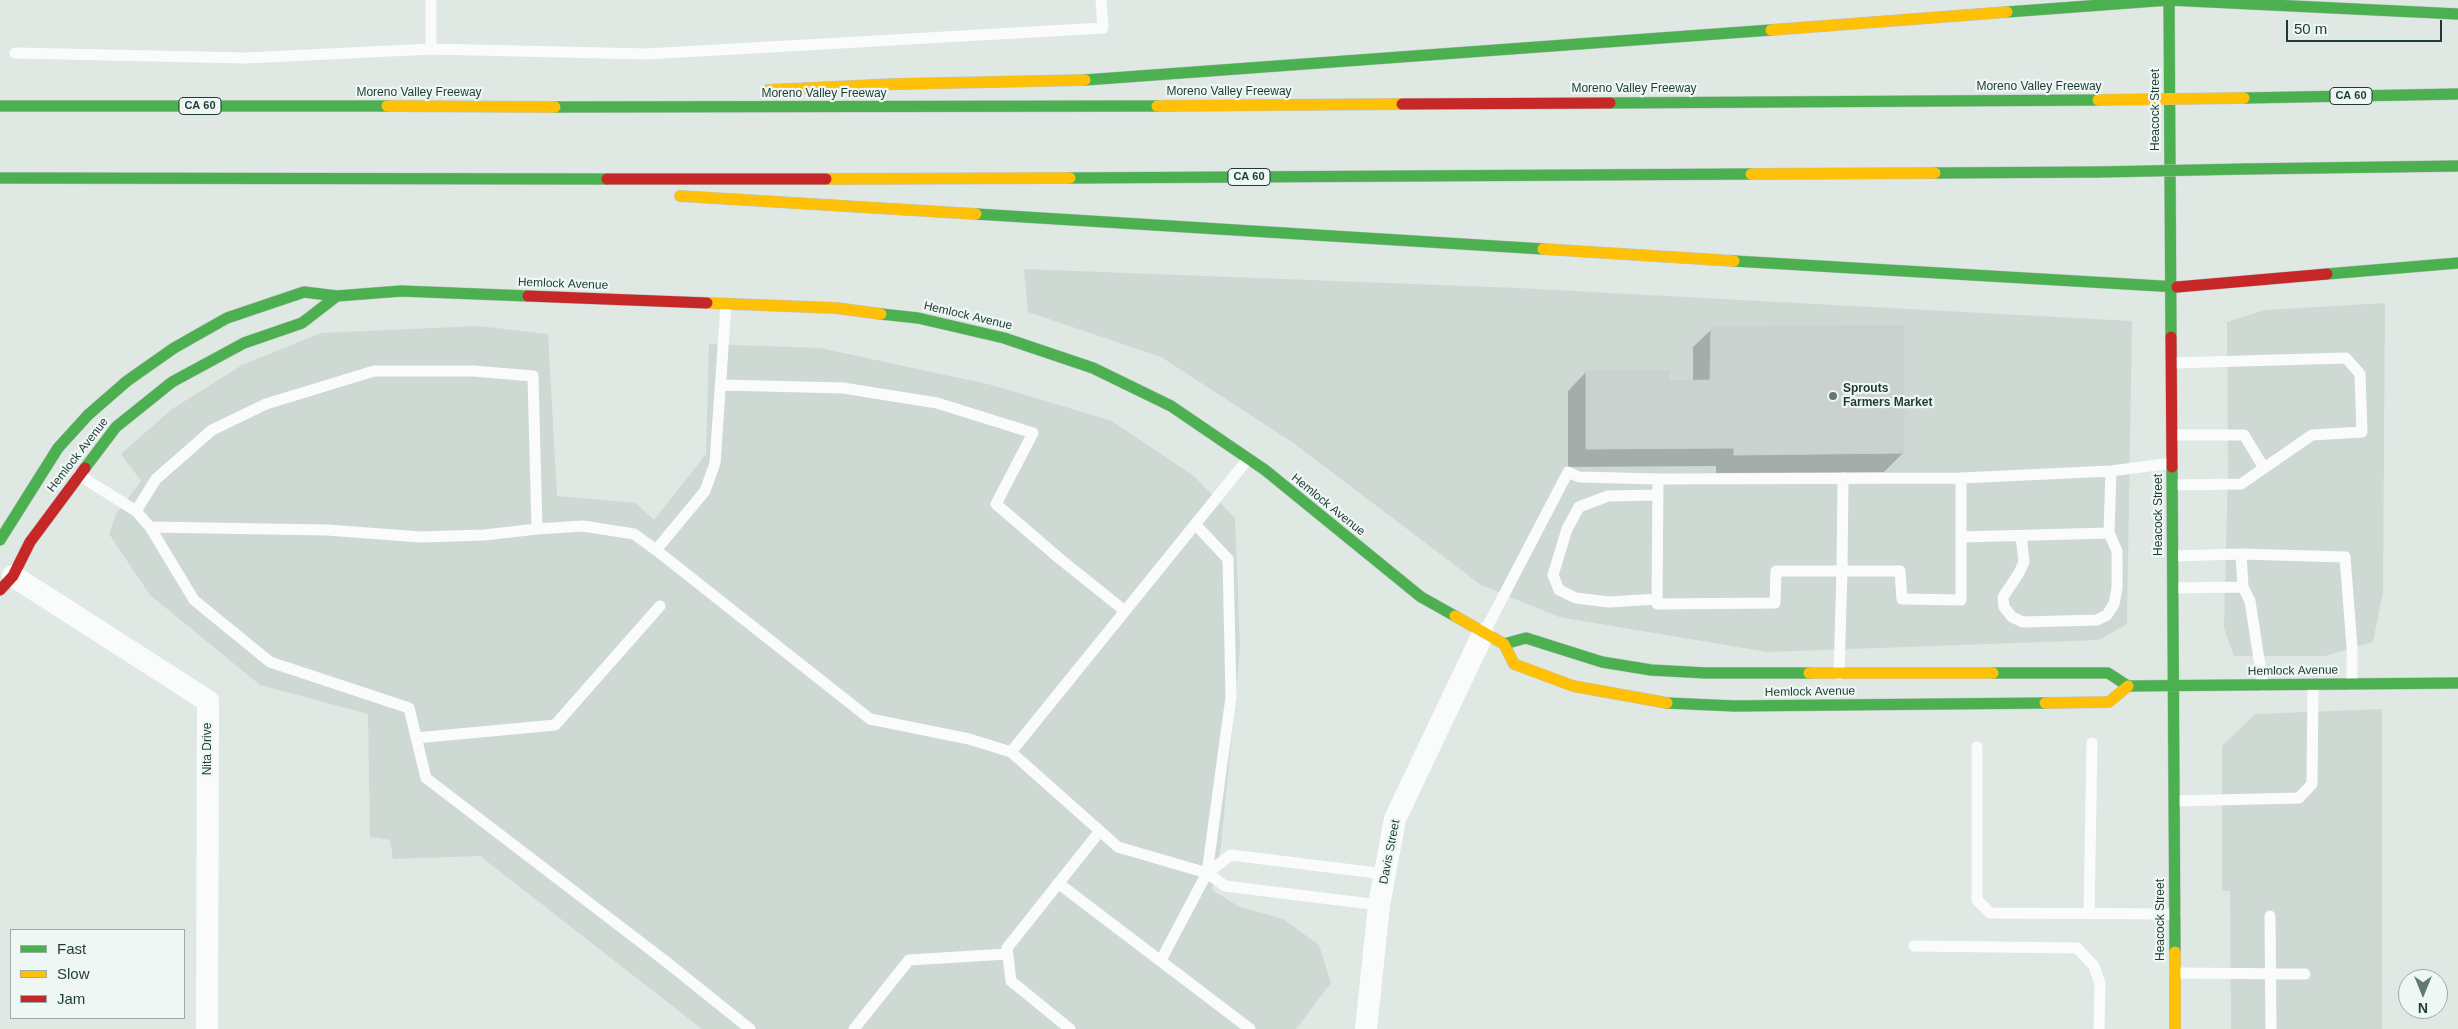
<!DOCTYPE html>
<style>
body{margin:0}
#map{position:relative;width:2458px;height:1029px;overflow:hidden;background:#e0e8e4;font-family:Helvetica,sans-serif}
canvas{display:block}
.legend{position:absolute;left:10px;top:929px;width:175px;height:90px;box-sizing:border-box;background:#eef7f3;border:1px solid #9baca7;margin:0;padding:6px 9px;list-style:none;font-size:15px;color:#1e3b34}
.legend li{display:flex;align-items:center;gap:10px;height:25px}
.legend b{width:25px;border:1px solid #9baca7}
.north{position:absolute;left:2398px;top:969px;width:50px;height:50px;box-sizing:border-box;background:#eef7f3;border:1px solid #9baca7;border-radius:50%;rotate:180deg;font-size:14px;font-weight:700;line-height:20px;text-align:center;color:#1e3b34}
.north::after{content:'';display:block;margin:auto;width:18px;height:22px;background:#627872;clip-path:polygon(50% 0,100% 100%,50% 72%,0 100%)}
.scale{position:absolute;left:2286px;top:20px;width:156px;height:22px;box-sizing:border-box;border:2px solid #1e3b34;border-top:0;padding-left:6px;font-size:15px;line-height:18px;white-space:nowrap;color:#1e3b34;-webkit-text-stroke:4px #eef7f3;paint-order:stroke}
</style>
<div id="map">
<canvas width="2458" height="1029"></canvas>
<ul class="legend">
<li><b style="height:6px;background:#4caf50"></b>Fast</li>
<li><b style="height:6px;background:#ffc107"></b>Slow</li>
<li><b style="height:6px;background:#c62828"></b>Jam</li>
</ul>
<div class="north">N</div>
<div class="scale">50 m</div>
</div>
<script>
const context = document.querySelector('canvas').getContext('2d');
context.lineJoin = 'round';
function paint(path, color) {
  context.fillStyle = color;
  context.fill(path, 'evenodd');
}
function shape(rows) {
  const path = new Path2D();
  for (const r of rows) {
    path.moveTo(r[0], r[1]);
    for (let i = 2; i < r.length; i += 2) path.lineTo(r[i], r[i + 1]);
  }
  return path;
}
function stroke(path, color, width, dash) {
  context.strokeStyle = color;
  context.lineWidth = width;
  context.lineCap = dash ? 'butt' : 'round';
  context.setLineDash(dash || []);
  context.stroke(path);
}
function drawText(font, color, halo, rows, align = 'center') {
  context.font = font + ' Helvetica,sans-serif';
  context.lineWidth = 4.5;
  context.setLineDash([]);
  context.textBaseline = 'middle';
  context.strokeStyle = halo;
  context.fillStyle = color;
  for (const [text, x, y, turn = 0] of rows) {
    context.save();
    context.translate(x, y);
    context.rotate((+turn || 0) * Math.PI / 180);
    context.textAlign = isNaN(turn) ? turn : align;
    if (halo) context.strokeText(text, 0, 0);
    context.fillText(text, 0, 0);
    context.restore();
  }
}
paint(shape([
 [1024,269,1518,288,2132,321,2127,624,2099,640,1767,652,1559,617,1481,585,1292,442,1161,357,1028,312],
 [2385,303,2383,592,2373,642,2325,656,2234,656,2224,628,2228,468,2227,322,2265,310],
 [478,326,548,334,557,496,636,503,654,520,706,454,709,344,820,348,992,385,1112,421,1195,477,1235,518,1240,648,1221,846,1212,890,1240,907,1283,919,1319,945,1331,983,1296,1029,702,1029,480,856,393,859,390,840,370,837,368,714,260,685,150,595,109,534,116,514,141,481,121,454,172,409,242,365,321,333],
 [2382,709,2382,1029,2231,1029,2230,891,2222,891,2222,746,2255,714]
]), '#ced9d4');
paint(shape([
 [1712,329,1903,453,1884,472,1716,473,1716,466,1568,467,1568,391,1586,372,1668,382,1693,382,1693,347]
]), '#0003');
const building = shape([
 [1904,326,1904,453,1734,455,1734,448,1586,449,1586,371,1669,371,1669,381,1710,380,1711,327,1904,326]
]);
paint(building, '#cbd1cf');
stroke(building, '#c9d1cd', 1);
const fast = shape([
 [2169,0,2171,337],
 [2007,12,2169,0,2458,14],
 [1085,80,1771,30],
 [2244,98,2458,94],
 [1610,103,2098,100],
 [0,106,387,106],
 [555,107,1157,106],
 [2245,169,2458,166],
 [1935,173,2099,172],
 [0,178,607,179],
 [1070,178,1751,174],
 [976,214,1543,249],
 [1734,261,2177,287],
 [2327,274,2458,263],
 [881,314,918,318,1004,338,1093,368,1171,406,1265,470,1421,597,1455,616],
 [2172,467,2175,952],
 [85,468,116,427,172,382,244,343,302,323,337,296],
 [0,540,58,448,88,415,127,381,174,348,227,318,304,292,337,296,401,291,528,296],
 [1504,644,1526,638,1602,662,1651,670,1706,673,1809,673],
 [1993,673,2108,673,2128,686,2458,683],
 [1667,703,1735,706,2045,703]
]);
const slow = shape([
 [1771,30,2007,12],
 [768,90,897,84,1085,80],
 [387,106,555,107],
 [1157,106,1402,104],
 [1751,174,1935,173],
 [826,179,1070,178],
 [680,196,976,214],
 [1543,249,1734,261],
 [707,303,836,308,881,314],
 [1455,616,1504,644,1514,664,1573,686,1667,703],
 [1809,673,1993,673],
 [2045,703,2109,702,2128,686],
 [2175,952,2175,1029]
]);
const jam = shape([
 [1402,104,1610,103],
 [607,179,826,179],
 [2177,287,2327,274],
 [528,296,707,303],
 [2171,337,2172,467],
 [0,590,13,576,30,542,85,468]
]);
stroke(fast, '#bac4c0', 12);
stroke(slow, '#bac4c0', 12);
stroke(jam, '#bac4c0', 12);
stroke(shape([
 [431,49,647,54,1103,28,1101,0],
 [15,53,246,58,431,49,431,0],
 [2172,363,2346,358,2360,374,2362,432,2312,435,2241,484,2173,485],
 [722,385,843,388,937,403,1033,433,996,504,1060,559,1125,611],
 [2172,435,2244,435,2264,468],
 [79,475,136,511,150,527,194,600,270,662,409,708,426,778,664,960,750,1029],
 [1843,478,1842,571,1900,571,1902,599,1961,600,1961,537,2109,533,2111,471],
 [1961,478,2111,471,2172,463],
 [1658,479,1961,478,1961,537],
 [136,511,156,479,212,430,266,404,374,371,473,371,533,376,537,529,583,526,634,534,656,550,705,491,715,463,726,305],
 [150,527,327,530,421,537,484,535,537,529],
 [2021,536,2024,562,2019,573,2003,597,2004,607,2012,617,2023,622,2097,620,2107,615,2114,604,2117,588,2117,551,2109,533],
 [656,550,870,719,969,739,1011,752,1248,459],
 [2241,554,2243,587],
 [2173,556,2241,554,2345,557,2352,647,2352,684],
 [2173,588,2243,587,2250,601,2263,685],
 [1657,599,1609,602,1576,598,1559,590,1553,575,1567,529,1579,507,1608,496,1658,495],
 [1484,633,1568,472,1579,477,1658,479,1657,604,1775,603,1776,571,1842,571,1839,674],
 [416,738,555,725,660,606],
 [1977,747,1977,900,1990,913,2175,914],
 [1011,752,1118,847,1207,873,1225,886,1379,905],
 [2175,801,2299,798,2312,784,2313,685],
 [1207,873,1231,855,1385,874],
 [1058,883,1250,1029],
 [2089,914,2092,743],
 [2270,916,2271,1029],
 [1914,946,2077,948,2094,966,2100,984,2099,1029],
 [1161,960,1207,873,1231,697,1228,559,1195,524],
 [2175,973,2305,974],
 [854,1029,909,960,1007,954],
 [1070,1029,1011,981,1007,948,1100,831]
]), '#fafcfb', 11);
stroke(shape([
 [13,576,208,701,207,1029],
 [1366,1029,1379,905,1395,819,1483,634]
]), '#fafcfb', 22);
stroke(fast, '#4caf50', 11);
stroke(slow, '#ffc107', 11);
stroke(jam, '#c62828', 11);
const fastBridge = shape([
 [2099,172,2245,169]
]);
const slowBridge = shape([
 [2098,100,2244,98]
]);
stroke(fastBridge, '#bac5c1', 12, []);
stroke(slowBridge, '#bac5c1', 12, []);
stroke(fastBridge, '#4caf50', 11);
stroke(slowBridge, '#ffc107', 11);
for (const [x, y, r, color] of [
 [1833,396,5,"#627872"]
]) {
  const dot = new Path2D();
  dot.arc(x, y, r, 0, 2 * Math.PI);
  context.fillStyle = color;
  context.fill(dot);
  stroke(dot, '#eef7f3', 2);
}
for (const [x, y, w] of [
 [2351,96,42],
 [200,106,42],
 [1249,177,42]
]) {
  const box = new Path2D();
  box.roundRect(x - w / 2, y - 8.5, w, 17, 4);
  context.fillStyle = '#eef7f3';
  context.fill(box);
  stroke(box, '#1e3b34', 1);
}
drawText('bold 11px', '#1e3b34', null, [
 ["CA 60",2351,96],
 ["CA 60",200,106],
 ["CA 60",1249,177]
]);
drawText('12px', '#1e3b34', '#eef7f3', [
 ["Moreno Valley Freeway",2039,87],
 ["Moreno Valley Freeway",1634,89],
 ["Moreno Valley Freeway",1229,92],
 ["Moreno Valley Freeway",419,93],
 ["Moreno Valley Freeway",824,94],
 ["Heacock Street",2156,110,-90],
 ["Hemlock Avenue",563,284,2],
 ["Hemlock Avenue",968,316,13],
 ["Hemlock Avenue",78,455,-52],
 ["Hemlock Avenue",1328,505,39],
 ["Heacock Street",2159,515,-90],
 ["Hemlock Avenue",2293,671,-1],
 ["Hemlock Avenue",1810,692,-1],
 ["Nita Drive",208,749,-90],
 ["Davis Street",1390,852,-79],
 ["Heacock Street",2161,920,-90]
]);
drawText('bold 12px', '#1e3b34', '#eef7f3', [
 ["Sprouts",1843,389],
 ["Farmers Market",1843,403]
], 'left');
</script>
